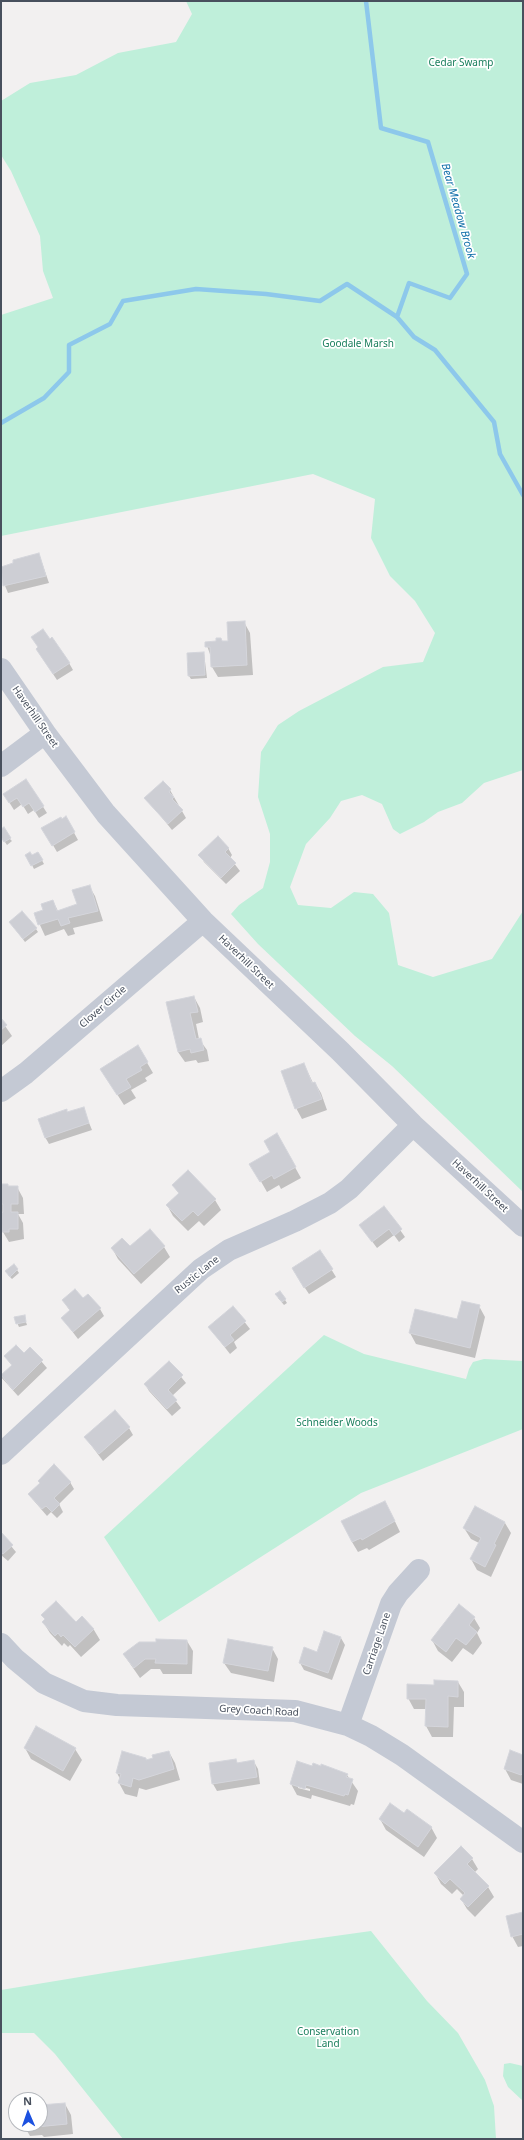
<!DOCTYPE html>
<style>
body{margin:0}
#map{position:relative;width:524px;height:2140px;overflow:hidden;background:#f2f0f0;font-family:"Noto Sans",sans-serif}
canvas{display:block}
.frame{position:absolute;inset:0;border:2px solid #48505d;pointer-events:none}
.north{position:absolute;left:8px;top:2092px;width:40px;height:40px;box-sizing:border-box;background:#fff;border:1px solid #b6b9be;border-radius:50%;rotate:358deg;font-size:11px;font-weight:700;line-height:16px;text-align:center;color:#48505d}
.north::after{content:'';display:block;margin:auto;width:14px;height:18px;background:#1c51e0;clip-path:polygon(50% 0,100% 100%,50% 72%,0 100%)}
</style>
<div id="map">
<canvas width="524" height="2140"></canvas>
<div class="frame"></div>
<div class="north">N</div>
</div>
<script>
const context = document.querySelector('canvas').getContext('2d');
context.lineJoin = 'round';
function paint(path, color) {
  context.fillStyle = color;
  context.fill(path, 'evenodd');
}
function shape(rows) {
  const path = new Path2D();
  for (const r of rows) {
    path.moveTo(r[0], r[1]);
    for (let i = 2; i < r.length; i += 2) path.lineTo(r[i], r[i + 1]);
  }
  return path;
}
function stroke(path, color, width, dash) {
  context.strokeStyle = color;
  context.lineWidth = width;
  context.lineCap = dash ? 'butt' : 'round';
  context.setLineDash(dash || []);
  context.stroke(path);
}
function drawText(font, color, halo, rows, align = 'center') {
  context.font = font + ' "Noto Sans",sans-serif';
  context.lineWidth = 3.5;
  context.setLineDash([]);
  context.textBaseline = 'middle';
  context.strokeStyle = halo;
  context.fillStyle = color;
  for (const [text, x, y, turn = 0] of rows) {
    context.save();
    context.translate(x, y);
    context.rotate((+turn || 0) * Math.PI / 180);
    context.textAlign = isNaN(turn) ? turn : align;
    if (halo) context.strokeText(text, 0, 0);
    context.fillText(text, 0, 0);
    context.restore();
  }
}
paint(shape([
 [186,1,523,1,523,770,484,783,462,803,438,812,424,822,400,834,393,829,382,804,362,795,341,801,330,818,306,844,290,887,298,905,331,908,354,892,373,894,389,913,398,965,433,977,492,959,523,911,523,1192,392,1066,355,1036,258,944,231,914,239,905,263,888,270,862,270,834,258,797,261,752,278,725,299,711,383,667,423,662,435,633,415,601,390,576,371,538,375,499,313,474,1,536,1,315,53,298,43,271,40,236,11,171,1,155,1,101,30,83,76,75,118,53,176,42,192,14],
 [324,1335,364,1354,466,1379,469,1369,473,1362,484,1359,523,1361,523,1429,361,1493,159,1622,104,1537],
 [371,1931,427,2001,458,2033,485,2080,494,2106,496,2139,123,2139,55,2054,34,2033,1,2033,1,1990,292,1942],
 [510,2063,523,2066,523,2101,508,2087,503,2076,504,2064]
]), '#bfefda');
paint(shape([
 [39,554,49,583,8,593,1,576,1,568],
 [244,622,250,633,253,675,218,677,212,667,211,657,206,643,217,642,221,639,223,642,229,642],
 [39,648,69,663,73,670,57,680,41,656],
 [204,653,207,678,191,679,189,676],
 [26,780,47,813,39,818,34,810,28,814,22,804,14,810,4,794],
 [163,782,170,790,186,818,172,830,146,798],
 [66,818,78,840,57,852,43,828],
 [1,830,12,841,7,845,1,836],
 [228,848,232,855,230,858,240,871,226,884,204,862,200,855],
 [38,853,44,864,34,869,27,855,32,857],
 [89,886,95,896,103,921,73,928,75,934,68,936,64,929,45,936,35,914,44,911,53,901,58,911,78,905],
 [10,922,36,929,38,932,25,942],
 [194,997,200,1008,203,1022,196,1024,199,1039,207,1050,209,1061,198,1063,196,1060,185,1062,178,1052],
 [1,1020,12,1036,1,1046],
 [138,1047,153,1073,145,1078,147,1081,131,1090,136,1098,124,1105,108,1080],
 [304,1064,313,1083,315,1083,321,1093,327,1110,302,1119,296,1108],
 [83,1108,92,1130,49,1144,45,1137,66,1110,68,1113],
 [277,1135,301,1178,281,1189,279,1185,267,1192,251,1164,271,1153],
 [1,1185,17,1187,23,1198,24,1214,18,1214,23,1223,24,1239,9,1242,3,1232],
 [173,1185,215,1200,221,1210,204,1226,199,1221,188,1231,173,1216,167,1205,179,1194],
 [384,1207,405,1237,399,1242,394,1235,377,1248,360,1225],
 [164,1247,170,1257,141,1284,118,1259,112,1248],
 [320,1251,336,1277,309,1294,297,1276],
 [14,1265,19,1273,12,1279,8,1275],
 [280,1292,287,1303,284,1305,278,1298],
 [63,1300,83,1300,100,1309,104,1316,78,1339,62,1318,70,1311],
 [479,1306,485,1317,475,1358,416,1344,410,1333,458,1320],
 [233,1307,250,1329,234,1342,237,1348,230,1354,209,1327],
 [24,1316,27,1325,19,1327,15,1318],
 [30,1348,47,1368,18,1396,1,1377,12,1366,5,1356,24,1355],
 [169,1362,186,1383,172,1396,181,1408,172,1416,149,1391,145,1384],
 [129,1428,133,1435,103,1461,85,1437],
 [70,1482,74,1489,59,1504,63,1512,57,1518,51,1512,47,1516,29,1495],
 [475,1507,505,1523,511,1533,491,1577,477,1570,471,1559,479,1543,471,1539,464,1528],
 [391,1513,400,1532,369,1550,367,1548,358,1552,352,1542],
 [1,1534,16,1552,8,1561,1,1555],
 [42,1615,76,1623,82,1618,94,1630,100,1640,81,1657,70,1645,68,1647,64,1643,62,1646,50,1633,43,1622,45,1620],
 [474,1618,480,1628,477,1633,482,1643,473,1655,463,1648,452,1662,438,1651,432,1640],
 [341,1638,345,1645,332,1680,304,1670,300,1663],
 [187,1641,193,1651,192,1674,163,1674,160,1669,151,1669,140,1678,124,1655,157,1643],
 [272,1648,278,1659,274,1682,231,1673,224,1663],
 [458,1682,464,1692,464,1707,454,1707,453,1737,432,1737,426,1726,427,1709,414,1709,408,1698,435,1686],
 [25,1748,75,1749,82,1760,70,1781,31,1759],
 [169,1752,175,1763,180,1780,146,1790,139,1788,137,1797,125,1794,119,1783,120,1779,117,1773,146,1759,147,1761],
 [523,1756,523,1784,511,1780,505,1769],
 [236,1760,238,1764,254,1762,258,1769,260,1784,217,1791,213,1784],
 [297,1762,347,1775,358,1791,354,1805,351,1804,350,1806,312,1795,311,1799,297,1795,291,1784],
 [298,1786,310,1789,310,1791,298,1788],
 [404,1815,431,1827,437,1838,424,1857,386,1830,380,1819],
 [472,1859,478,1869,474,1873,488,1887,494,1897,475,1917,467,1909,461,1899,464,1896,457,1889,452,1894,441,1884,435,1873],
 [523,1913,523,1946,518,1947,512,1936],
 [40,2104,41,2106,65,2104,71,2115,73,2134,44,2137,42,2135,30,2136,23,2124,40,2124]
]), '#0003');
stroke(shape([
 [366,1,381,128,428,142,467,274,450,298,409,283,397,317,414,337,435,350,494,422,500,454,523,495],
 [1,423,44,398,69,372,69,345,110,324,123,301,196,289,266,294,320,301,347,284,397,317]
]), '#8dc8eb', 4.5);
const building = shape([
 [39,553,46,576,3,586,1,567,13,563,13,560,39,553],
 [245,621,247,665,211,667,210,647,205,647,205,642,216,641,216,638,221,638,222,641,228,641,227,622,245,621],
 [43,629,50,639,52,637,70,663,53,674,36,649,38,647,31,637,43,629],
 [204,652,205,675,188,676,187,653,204,652],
 [26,779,44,806,35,812,29,803,23,807,17,798,9,803,3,794,26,779],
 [163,781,171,789,169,792,174,797,172,799,183,810,168,824,144,798,163,781],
 [66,816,75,832,52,846,41,828,61,817,62,819,66,816],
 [4,827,11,838,4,842,1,837,1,829,4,827],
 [218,836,229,848,225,852,236,863,221,878,198,855,218,836],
 [30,852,32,855,38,852,43,860,31,866,25,855,30,852],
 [90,885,98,911,68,918,70,923,61,926,58,919,38,925,34,913,43,910,41,904,53,900,57,911,77,904,72,890,90,885],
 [22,911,37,928,23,939,9,922,22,911],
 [194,996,198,1012,190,1013,196,1039,201,1038,204,1050,191,1053,190,1049,178,1052,166,1002,194,996],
 [1,1018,7,1025,1,1030,1,1018],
 [138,1045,148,1062,140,1067,142,1070,126,1079,131,1087,117,1095,100,1069,138,1045],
 [304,1063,312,1083,315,1082,322,1099,295,1109,281,1071,304,1063],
 [84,1107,89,1123,45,1138,38,1119,67,1109,67,1112,84,1107],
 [277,1133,296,1167,274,1179,272,1175,260,1182,249,1164,270,1152,264,1141,277,1133],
 [188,1170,216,1199,198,1216,193,1211,182,1221,166,1205,179,1193,172,1185,188,1170],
 [1,1184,8,1184,8,1186,18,1186,18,1204,11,1204,11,1212,18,1212,18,1229,9,1229,9,1232,2,1232,1,1213,3,1212,3,1204,1,1204,1,1184],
 [384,1206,402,1229,394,1236,389,1229,372,1242,359,1225,384,1206],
 [150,1229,165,1246,134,1274,111,1248,122,1238,130,1246,150,1229],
 [320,1250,333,1269,304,1288,292,1268,320,1250],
 [14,1264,18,1269,10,1277,5,1271,14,1264],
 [75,1289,83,1298,88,1294,101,1308,73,1332,61,1318,70,1310,62,1300,75,1289],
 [280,1291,286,1299,282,1302,275,1294,280,1291],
 [462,1301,480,1305,470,1348,409,1333,415,1309,457,1319,462,1301],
 [233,1306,246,1321,230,1335,234,1340,225,1347,208,1327,233,1306],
 [25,1315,26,1322,16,1324,14,1317,25,1315],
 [16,1345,24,1353,30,1347,43,1360,13,1390,1,1375,12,1365,4,1356,16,1345],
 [169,1361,183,1375,168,1390,177,1400,167,1409,144,1384,169,1361],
 [115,1410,130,1427,99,1454,84,1437,115,1410],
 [54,1464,71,1482,54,1498,60,1504,52,1512,46,1506,42,1509,28,1494,40,1483,38,1481,54,1464],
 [385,1501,395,1521,362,1540,361,1538,352,1542,341,1521,385,1501],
 [475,1506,505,1522,494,1544,496,1545,485,1567,470,1559,481,1538,463,1528,475,1506],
 [1,1532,13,1545,3,1554,1,1552,1,1532],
 [56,1601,76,1622,82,1616,94,1629,75,1647,63,1635,61,1637,58,1633,55,1636,42,1622,45,1619,41,1615,56,1601],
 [459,1604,475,1617,469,1625,477,1632,466,1645,456,1638,446,1652,431,1640,459,1604],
 [324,1631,341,1637,328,1673,299,1663,304,1647,317,1652,324,1631],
 [156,1639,187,1640,187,1664,155,1663,156,1659,145,1659,134,1668,123,1654,139,1642,156,1642,156,1639],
 [228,1639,273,1647,268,1671,223,1663,228,1639],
 [434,1680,458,1681,458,1697,448,1696,448,1727,425,1726,426,1699,407,1699,407,1684,434,1685,434,1680],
 [36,1726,76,1748,63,1771,24,1748,36,1726],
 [510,1750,523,1755,523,1773,521,1775,504,1769,510,1750],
 [122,1751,146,1758,146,1760,153,1758,152,1755,169,1751,174,1769,139,1780,133,1778,131,1787,118,1783,121,1774,116,1773,122,1751],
 [236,1759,237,1763,254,1760,257,1777,212,1784,209,1763,236,1759],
 [297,1761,312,1766,313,1763,321,1766,321,1764,348,1774,346,1777,353,1779,348,1795,345,1794,344,1796,306,1785,305,1789,290,1784,297,1761],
 [390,1803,404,1813,407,1809,432,1827,418,1847,379,1819,390,1803],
 [461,1846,473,1858,467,1864,489,1886,468,1907,460,1899,465,1893,450,1879,445,1884,434,1873,461,1846],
 [523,1908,523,1934,511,1937,506,1916,523,1912,523,1908],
 [37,2096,37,2100,20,2100,20,2098,37,2096],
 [65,2103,67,2124,36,2127,36,2124,22,2126,22,2124,40,2124,40,2105,65,2103]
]);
paint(building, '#cdced4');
stroke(building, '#d4d5db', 1);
stroke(shape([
 [1,669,45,733,106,814,203,921,340,1051,413,1125,523,1226],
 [1,766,45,733],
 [1,1091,26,1073,203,921],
 [1,1454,201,1269,229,1250,295,1221,330,1203,349,1189,413,1125],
 [1,1644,15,1659,44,1683,84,1701,117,1705,295,1711,348,1725,371,1736,402,1755,523,1842],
 [348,1725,391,1604,398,1593,419,1570]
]), '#c4c9d4', 22);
drawText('10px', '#197e5c', '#fff', [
 ["Cedar Swamp",461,63],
 ["Goodale Marsh",358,344],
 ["Schneider Woods",337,1423],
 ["Conservation",328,2032],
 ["Land",328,2044]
]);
drawText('10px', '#48505d', '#fff', [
 ["Haverhill Street",35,717,55],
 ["Haverhill Street",246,962,44],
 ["Clover Circle",103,1007,-41],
 ["Haverhill Street",480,1186,43],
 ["Rustic Lane",197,1275,-39],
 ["Carriage Lane",377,1644,-71],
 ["Grey Coach Road",259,1711,3]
]);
drawText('italic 11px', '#0f6fa9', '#fff', [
 ["Bear Meadow Brook",458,211,74]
]);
</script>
